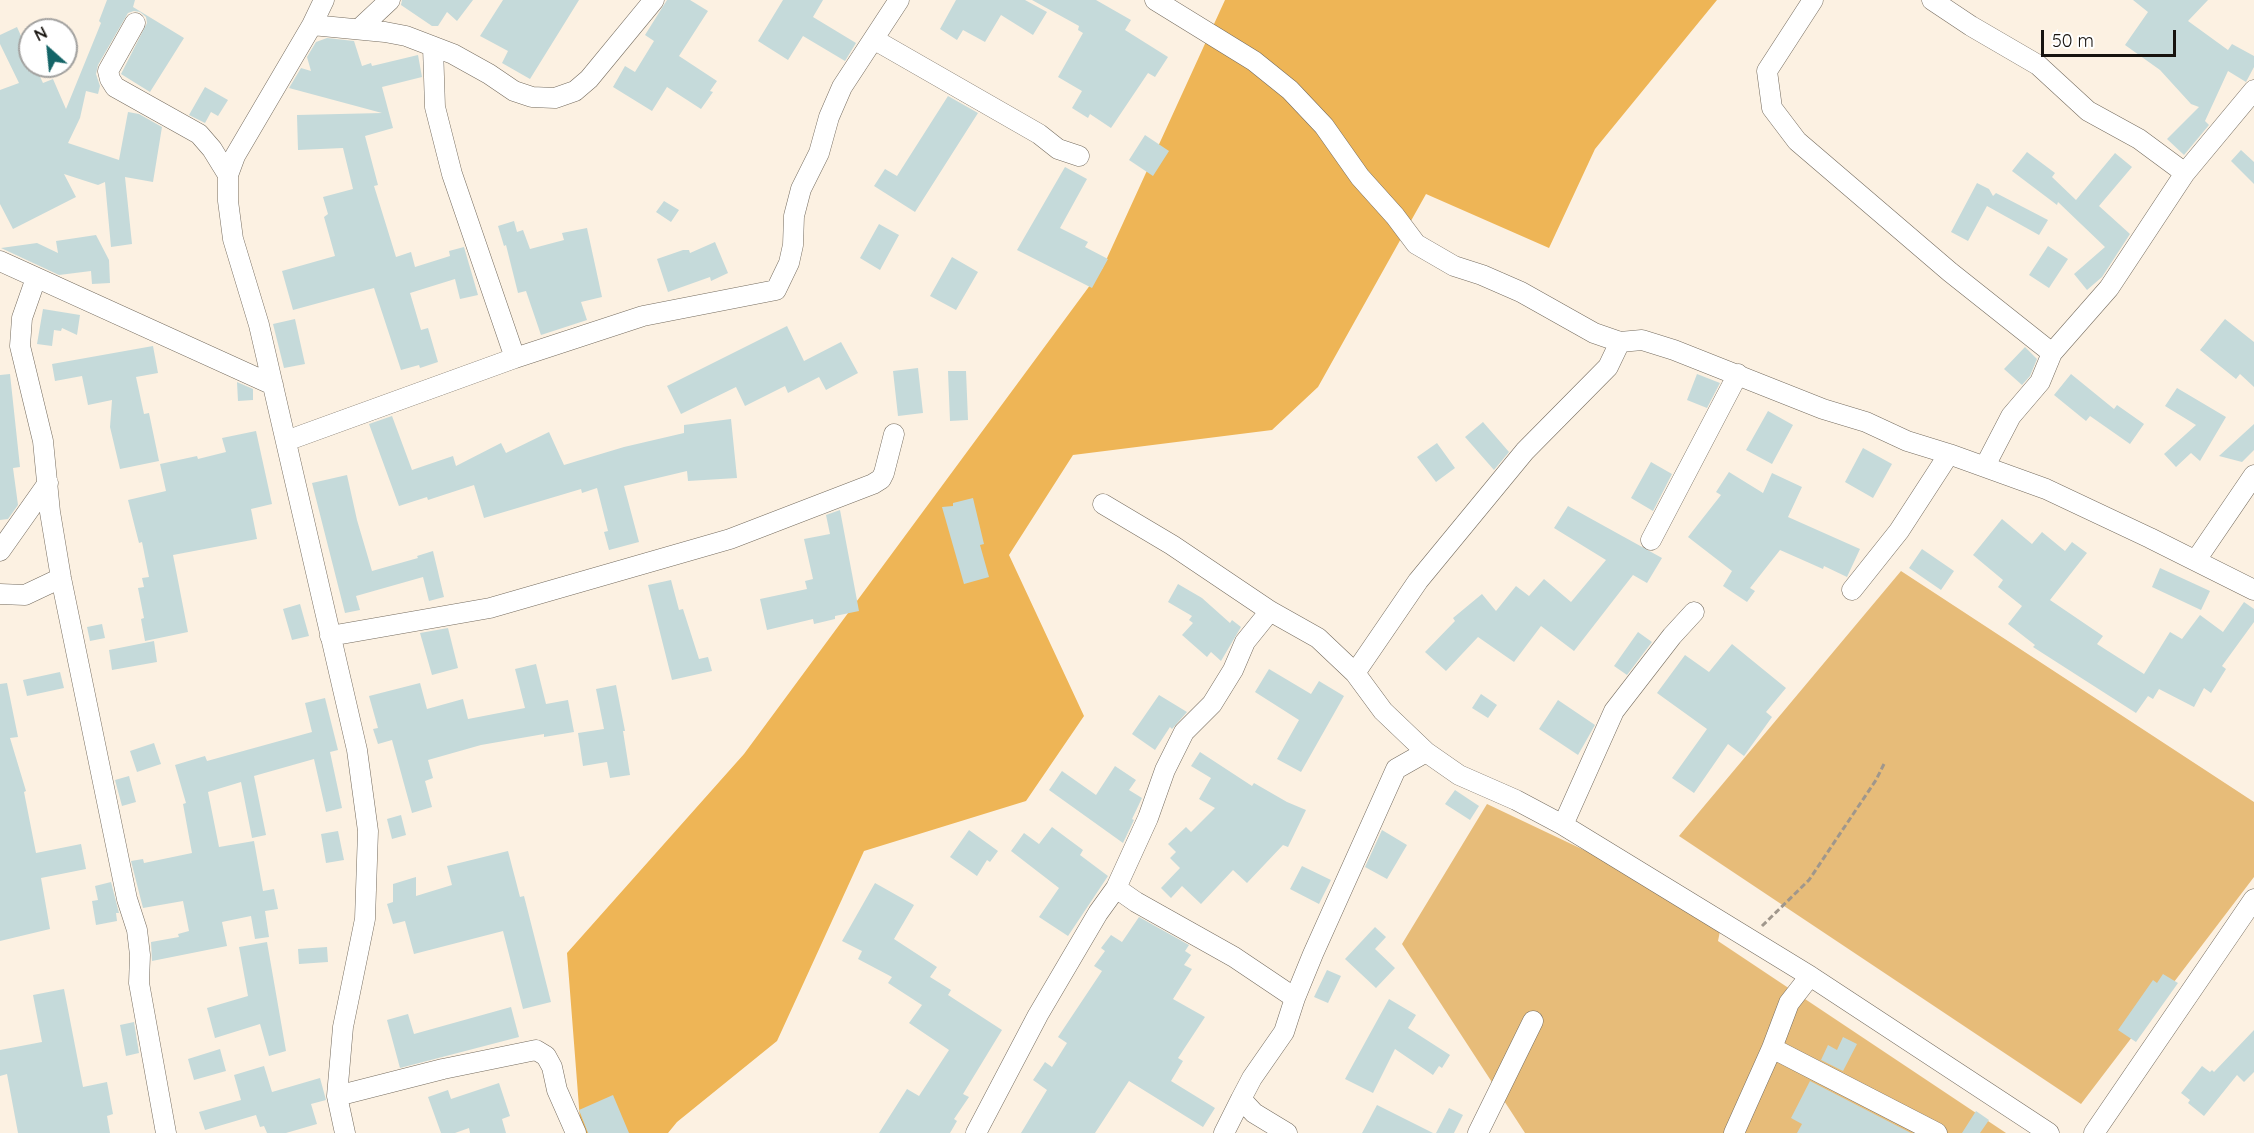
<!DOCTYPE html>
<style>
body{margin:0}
#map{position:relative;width:2254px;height:1133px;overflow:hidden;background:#fcf1e2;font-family:Quicksand,sans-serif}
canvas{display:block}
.north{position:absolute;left:18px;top:18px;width:60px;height:60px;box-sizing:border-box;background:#fff;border:2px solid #a2a19f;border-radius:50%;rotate:333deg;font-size:16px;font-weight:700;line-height:24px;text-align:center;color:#17130e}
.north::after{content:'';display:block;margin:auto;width:21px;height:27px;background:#146467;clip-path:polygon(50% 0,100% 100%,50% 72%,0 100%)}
.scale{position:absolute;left:2041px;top:30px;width:135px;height:27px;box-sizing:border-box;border:3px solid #17130e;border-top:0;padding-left:8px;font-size:18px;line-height:21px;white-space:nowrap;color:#17130e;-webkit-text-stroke:4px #fff;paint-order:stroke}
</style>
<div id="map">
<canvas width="2254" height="1133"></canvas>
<div class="north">N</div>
<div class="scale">50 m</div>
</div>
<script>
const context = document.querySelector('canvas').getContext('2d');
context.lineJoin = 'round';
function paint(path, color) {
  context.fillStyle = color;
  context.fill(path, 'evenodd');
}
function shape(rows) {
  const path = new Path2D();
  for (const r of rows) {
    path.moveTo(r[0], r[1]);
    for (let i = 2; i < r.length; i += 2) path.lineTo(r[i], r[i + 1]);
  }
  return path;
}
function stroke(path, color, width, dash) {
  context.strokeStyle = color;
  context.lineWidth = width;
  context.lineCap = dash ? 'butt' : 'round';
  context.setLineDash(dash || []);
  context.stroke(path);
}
paint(shape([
 [1901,571,2254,802,2254,877,2081,1104,1679,836],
 [1487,804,1723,916,1718,941,2006,1133,1525,1133,1402,944]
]), '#e7bc79');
paint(shape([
 [1225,0,1717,0,1595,149,1549,248,1426,194,1318,387,1272,430,1073,455,1009,555,1084,716,1026,801,864,851,777,1041,677,1122,668,1133,581,1133,567,953,744,754,1102,269]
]), '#eeb556');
paint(shape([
 [107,0,135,0,133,7,184,38,150,92,121,74,147,23,146,17,140,12,134,11,128,13,98,65,96,74,100,86,98,94,86,91,80,118,68,143,119,160,128,112,139,114,162,127,153,182,125,177,132,244,111,247,105,182,98,185,64,174,76,197,13,229,0,204,0,90,19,83,0,44,0,35,17,27,30,56,30,66,35,66,43,83,53,79,66,109,101,23,99,21],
 [402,0,473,0,457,21,447,12,438,26,432,26,401,5],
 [503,0,579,0,530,79,502,63,508,51,480,36],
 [667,0,690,0,708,11,679,56,717,81,710,91,713,92,701,109,667,87,652,111,613,87,625,66,635,72,654,41,645,35],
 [783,0,823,0,813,17,856,43,845,61,803,36,788,60,758,41],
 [956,0,1025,0,1047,12,1033,35,1001,15,985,42,963,30,957,40,940,29],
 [1032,0,1096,0,1131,20,1125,30,1168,57,1155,77,1148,73,1111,128,1090,114,1088,118,1072,108,1082,91,1058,77,1083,33,1078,30,1079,26],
 [2133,0,2208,0,2188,21,2228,50,2232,44,2254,56,2254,67,2246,82,2228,71,2205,121,2209,125,2184,155,2167,139,2199,107,2191,104,2160,70,2125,45,2148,12],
 [327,38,354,41,362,66,371,63,372,66,418,55,422,77,382,87,393,128,365,136,378,185,374,186,396,257,411,252,415,267,450,256,449,251,464,247,478,295,460,299,455,279,410,293,421,330,428,328,438,362,420,368,419,365,401,370,374,288,293,310,282,271,335,256,324,217,328,214,323,197,353,189,343,148,298,150,297,115,382,113,289,88,301,68,311,71,307,57,316,42],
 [205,87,228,100,218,116,211,112,205,123,189,115],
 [948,96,978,113,915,212,874,186,885,169,897,176],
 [1145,135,1169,151,1153,176,1129,160],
 [2241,150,2254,162,2254,184,2231,161],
 [2027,152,2055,173,2052,177,2076,200,2115,153,2132,167,2099,206,2130,234,2102,277,2087,290,2074,274,2105,247,2058,202,2057,205,2012,171],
 [1065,167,1087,179,1060,228,1088,242,1085,247,1108,259,1092,288,1017,250],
 [1977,183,1989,189,1993,196,1996,193,2048,220,2039,235,1987,206,1968,241,1951,232],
 [664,201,679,210,671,222,656,212],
 [514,221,517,232,523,230,530,249,564,240,562,233,587,228,602,297,581,302,587,320,541,335,526,291,518,293,506,245,504,246,498,226],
 [879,224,899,235,880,270,860,258],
 [96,235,109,260,110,283,92,284,91,271,59,275,1,248,37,243,58,253,56,241],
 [715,242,728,273,711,281,710,277,668,292,657,259,683,250,689,250,690,253],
 [2048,246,2068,259,2049,288,2029,275],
 [952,257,978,272,956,310,930,296],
 [43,309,80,315,77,335,62,328,61,331,54,330,52,346,37,344],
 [295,319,305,364,284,368,273,324],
 [2225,319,2254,342,2254,387,2240,374,2236,379,2200,350],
 [787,326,804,361,841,342,858,373,826,390,819,377,788,393,785,386,745,406,736,387,681,414,667,386],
 [153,346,158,373,136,377,144,414,149,413,159,461,120,469,110,427,112,400,88,405,82,376,55,381,52,364],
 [2025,347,2037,359,2030,376,2022,385,2004,369],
 [918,368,923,413,898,416,893,371],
 [948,371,966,371,968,420,950,421],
 [10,374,20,467,13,468,18,505,8,519,0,520,0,375],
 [1697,374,1720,383,1707,408,1687,400],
 [2071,374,2114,409,2117,405,2144,424,2130,444,2090,416,2086,421,2054,395],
 [237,382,253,389,253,400,238,401],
 [2177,388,2226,417,2200,461,2191,453,2176,467,2164,454,2196,425,2165,406],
 [1768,411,1793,425,1772,464,1746,450],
 [392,416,412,470,453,456,456,466,501,443,506,453,549,432,564,465,624,447,684,433,684,425,731,419,737,478,688,481,687,471,624,486,639,542,609,550,604,532,608,531,597,488,582,493,581,489,484,518,474,485,428,500,427,497,399,506,369,424],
 [1483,422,1509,452,1494,470,1465,437],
 [2254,424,2254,450,2242,462,2219,456],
 [256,431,272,504,251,509,257,539,173,555,188,632,145,641,141,619,144,618,138,588,144,587,142,578,149,577,142,542,139,543,128,500,166,491,160,464,197,456,198,459,226,452,222,438],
 [1437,443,1455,468,1436,482,1417,457],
 [1863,448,1892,464,1873,498,1845,482],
 [1651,462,1672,474,1653,511,1631,498],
 [1729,472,1763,493,1772,473,1802,487,1788,517,1860,549,1847,577,1824,566,1823,569,1780,550,1750,588,1755,591,1747,602,1723,586,1732,571,1688,537,1721,495,1716,492],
 [347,475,357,520,372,571,418,558,417,556,433,551,444,597,429,601,423,577,356,596,360,610,345,613,312,483],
 [973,498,984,544,980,545,989,577,964,584,942,507,953,506,953,503],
 [1568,506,1662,558,1647,583,1633,575,1574,651,1541,626,1514,662,1478,637,1446,671,1425,652,1455,621,1453,618,1482,594,1496,611,1516,586,1529,596,1544,579,1571,602,1606,560,1554,528],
 [840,510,859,611,835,616,835,619,814,624,813,619,767,630,760,599,807,589,805,581,813,579,804,539,830,534,826,515],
 [2002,519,2032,544,2042,532,2065,551,2072,542,2087,553,2050,600,2103,636,2097,644,2144,674,2170,632,2182,639,2200,615,2223,632,2244,602,2254,609,2254,622,2222,666,2226,669,2211,693,2204,688,2194,707,2159,689,2153,699,2148,696,2136,713,2033,647,2035,645,2008,624,2022,606,1998,587,2003,580,1973,555],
 [1922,549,1954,571,1941,590,1909,568],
 [2160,568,2210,591,2201,610,2152,587],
 [671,580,679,610,683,609,699,659,708,657,712,671,672,680,648,585],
 [1178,584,1202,598,1230,623,1232,620,1241,627,1221,661,1211,652,1207,657,1182,635,1193,623,1189,620,1192,616,1168,602],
 [300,604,309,636,292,640,283,609],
 [102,624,105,638,90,641,87,627],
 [448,628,458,668,432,675,420,633],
 [1638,632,1652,642,1627,675,1614,666],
 [154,641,157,662,112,670,109,650],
 [1732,644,1786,688,1766,712,1772,717,1744,756,1728,744,1694,793,1672,778,1707,729,1657,693,1685,655,1709,672],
 [536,664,546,704,568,700,574,732,544,737,544,734,481,745,428,760,433,778,425,781,432,807,412,813,392,740,378,744,373,729,378,728,369,696,420,683,427,709,463,699,468,719,525,708,515,669],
 [1269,669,1311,694,1319,681,1344,696,1301,772,1277,759,1299,720,1255,692],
 [60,672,64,688,27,696,23,680],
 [7,683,18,737,10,738,26,791,24,792,36,853,81,844,86,869,41,878,50,929,0,941,0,684],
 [616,685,625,731,623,731,630,775,610,778,607,762,583,766,578,733,604,729,596,689],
 [1481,694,1497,705,1488,718,1472,708],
 [1159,695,1187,712,1172,729,1170,727,1155,750,1132,734],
 [325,698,338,750,330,752,342,808,326,812,314,759,254,776,266,835,252,838,241,782,208,792,219,847,254,841,263,891,274,889,278,909,265,911,269,937,255,939,251,916,222,922,227,946,152,961,151,942,179,937,178,934,189,931,183,901,143,908,131,861,143,859,144,863,192,853,183,804,186,803,175,765,205,756,207,761,312,732,305,703],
 [1558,700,1595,725,1578,755,1539,729],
 [154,743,161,764,137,772,130,751],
 [1200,752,1252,786,1254,783,1287,802,1306,810,1288,847,1283,845,1247,883,1233,870,1201,904,1182,886,1171,898,1161,888,1180,868,1170,858,1176,852,1168,844,1186,827,1191,832,1215,808,1199,799,1211,778,1191,766],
 [1115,766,1136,780,1129,790,1142,798,1132,819,1134,820,1123,843,1049,790,1062,771,1096,795],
 [129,776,136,802,122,806,115,780],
 [1455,790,1479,806,1470,820,1445,804],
 [401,815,406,835,392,839,387,819],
 [1052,827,1083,850,1080,855,1108,876,1068,936,1039,917,1059,888,1011,851,1024,833,1039,844],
 [969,830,998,851,990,862,987,860,977,876,950,857],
 [1382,830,1407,845,1387,879,1365,867],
 [338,831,344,860,326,863,321,834],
 [508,851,520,897,524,896,551,1002,523,1009,503,931,414,954,405,921,393,924,387,904,393,902,393,884,416,877,416,896,452,885,447,866],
 [1302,866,1331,880,1319,904,1290,889],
 [111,882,119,913,116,913,117,921,96,925,92,901,98,900,95,886],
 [875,883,914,905,894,939,937,967,930,977,951,990,948,995,1002,1030,963,1094,969,1097,954,1119,957,1121,950,1133,879,1133,907,1089,919,1096,949,1050,909,1023,922,1005,888,983,892,977,858,959,862,951,842,941],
 [1139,917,1189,945,1185,951,1191,955,1184,965,1192,969,1173,999,1205,1017,1178,1058,1183,1061,1171,1081,1215,1108,1203,1127,1129,1081,1095,1133,1021,1133,1047,1090,1033,1080,1045,1062,1052,1067,1067,1043,1058,1037,1102,971,1094,966,1105,951,1101,948,1111,935,1122,942],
 [1375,927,1386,937,1375,949,1395,968,1376,988,1345,959],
 [267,942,286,1051,269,1056,260,1024,215,1038,207,1008,248,996,239,947],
 [327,947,328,962,299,964,298,949],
 [1327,970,1341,976,1328,1003,1314,997],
 [2163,974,2178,983,2136,1042,2118,1030,2153,980,2157,983],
 [64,989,83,1087,107,1082,113,1114,107,1116,110,1133,18,1133,7,1074,0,1076,0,1050,42,1042,33,995],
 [1389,999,1416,1015,1408,1028,1450,1055,1442,1068,1439,1066,1433,1075,1395,1049,1373,1093,1345,1079],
 [511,1007,519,1037,400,1068,387,1020,408,1014,414,1034],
 [134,1022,139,1053,126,1056,120,1025],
 [2254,1030,2254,1072,2244,1082,2237,1075,2204,1116,2188,1103,2190,1100,2181,1093,2202,1066,2210,1072,2212,1070,2214,1072],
 [1843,1037,1857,1044,1843,1071,1821,1060,1828,1045,1837,1050],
 [220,1049,226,1071,194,1080,188,1059],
 [264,1066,272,1092,320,1078,326,1100,311,1104,317,1124,286,1133,267,1133,264,1126,260,1127,256,1115,205,1130,199,1112,241,1100,234,1075],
 [1810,1081,1911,1133,1797,1133,1802,1124,1791,1118],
 [499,1083,510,1116,502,1119,506,1133,470,1133,469,1128,455,1133,441,1133,428,1097,448,1090,451,1099],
 [613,1095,629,1133,588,1133,579,1110],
 [1377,1105,1433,1133,1362,1133],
 [1449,1108,1463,1115,1454,1133,1436,1133],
 [1976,1111,1989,1120,1980,1133,1962,1133]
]), '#c5dada');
const minor = shape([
 [324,0,312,25,235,156,228,175,228,201,233,239,259,325,357,750,368,831,365,919,343,1027,337,1096,345,1133],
 [1155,0,1254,61,1290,90,1324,126,1360,177,1395,216,1416,244,1454,266,1482,275,1521,292,1594,333,1620,342,1642,340,1674,350,1823,409,1866,422,1907,441,1949,454,2046,489,2150,538,2254,590],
 [1813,0,1767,71,1772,108,1797,141,1950,272,2052,353],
 [1932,0,1971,26,2038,65,2088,111,2139,139,2185,173],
 [135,23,108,71,110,79,115,87,199,134,212,149,228,175],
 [312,25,385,32,406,36,453,54,489,74,514,91,532,97,555,98,575,91,589,79,654,0],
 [359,29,390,0],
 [875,40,1039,134,1058,149,1079,156],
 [433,47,435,107,452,174,515,358],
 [0,261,273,385],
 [36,278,22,318,20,346,43,441,50,512,61,578,127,899,137,930,140,955,139,983,166,1133],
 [286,441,515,358,643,316,776,290,789,263,793,245,794,216,801,189,819,153,829,117,842,87,899,0],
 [1985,466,2011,416,2040,382,2052,353,2109,288,2185,173,2254,90],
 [1103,504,1172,545,1270,611,1318,638,1355,673,1383,711,1426,752],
 [1651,540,1738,374],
 [0,551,48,483],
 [2196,560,2254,475],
 [1852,590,1899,531,1949,454],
 [0,594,25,595,61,578],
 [330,636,490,608,730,539,873,484,881,479,884,473,894,434],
 [1355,673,1418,581,1525,451,1608,367,1620,342],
 [1563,825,1614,711,1672,636,1694,612],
 [1116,888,1136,902,1234,957,1295,998],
 [1772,1048,1937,1133],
 [337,1096,443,1069,536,1050,546,1056,552,1067,557,1090,576,1133],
 [976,1133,1038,1015,1098,913,1116,888,1148,818,1165,770,1184,732,1212,704,1233,670,1245,642,1270,611],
 [1224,1133,1241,1099],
 [1287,1133,1254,1113,1241,1099,1252,1078,1284,1032,1295,998,1313,954,1396,769,1426,752,1459,775,1516,800,1563,825,1810,976,2049,1133],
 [1478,1133,1533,1021],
 [1734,1133,1772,1048,1789,1003,1810,976],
 [2094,1133,2254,899]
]);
stroke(minor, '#756c5f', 21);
stroke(shape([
 [1762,926,1809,880,1876,780,1884,764]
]), '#a0978c', 3, [6, 3]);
stroke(minor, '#fff', 20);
</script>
